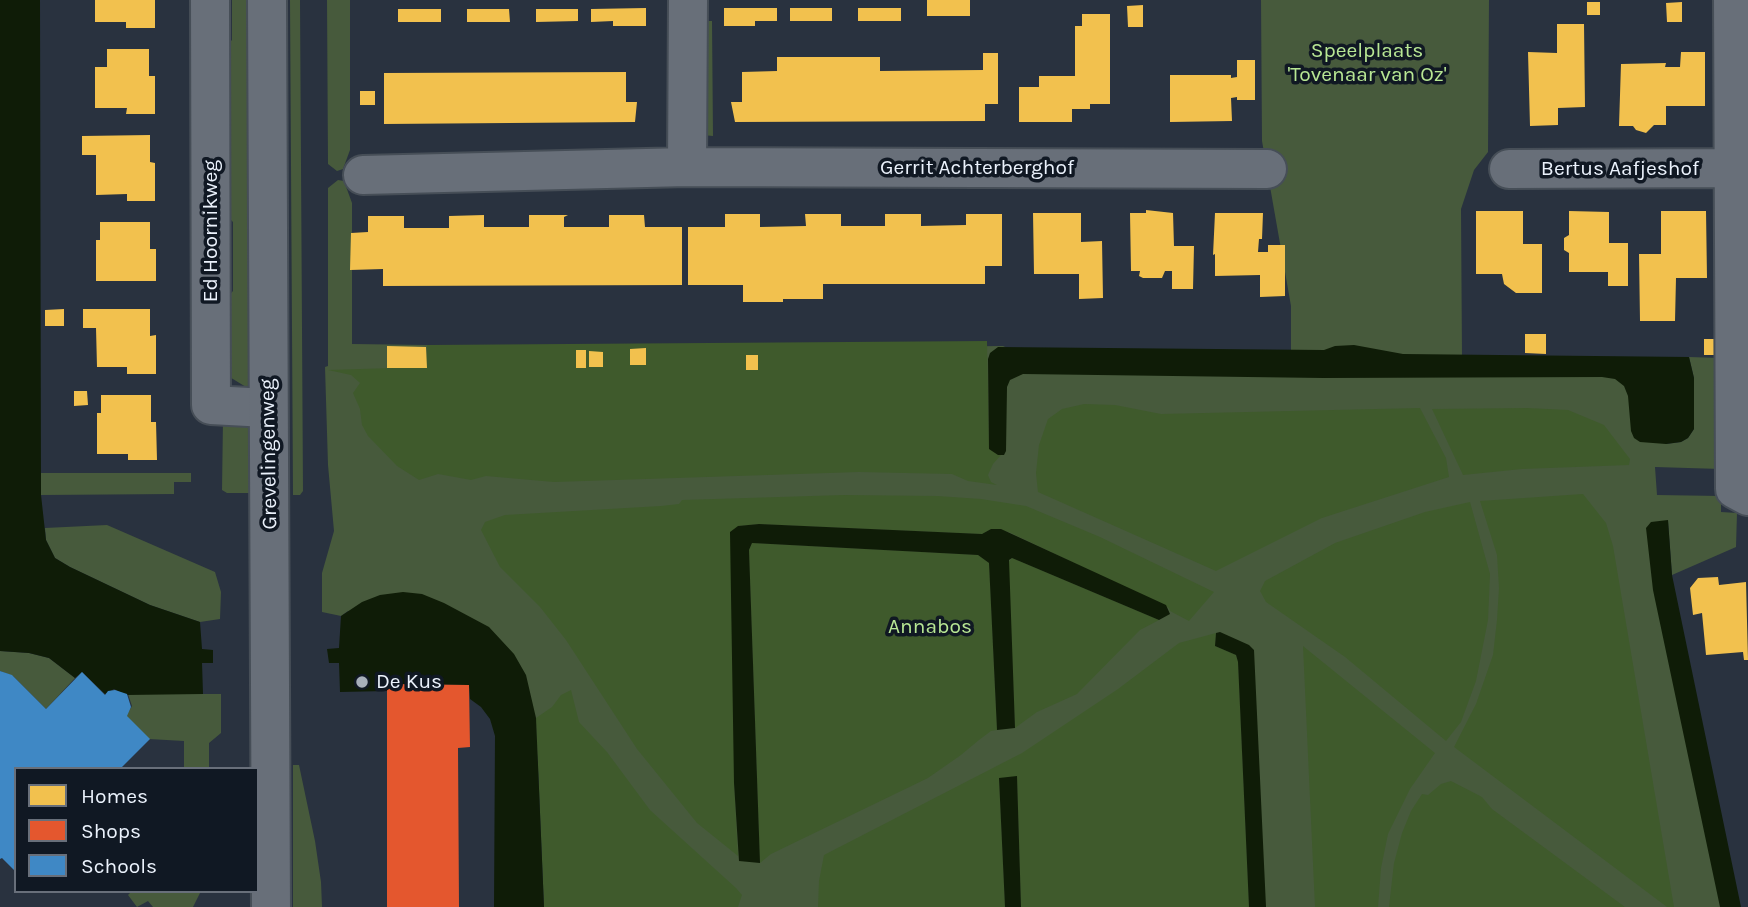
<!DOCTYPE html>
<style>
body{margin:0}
#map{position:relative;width:1748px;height:907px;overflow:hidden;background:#29323f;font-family:Karla,sans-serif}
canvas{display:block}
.legend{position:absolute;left:14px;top:767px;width:245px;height:126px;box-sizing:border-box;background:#101823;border:2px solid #686f7a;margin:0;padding:9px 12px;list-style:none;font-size:21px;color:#ebf2fc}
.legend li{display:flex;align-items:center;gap:14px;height:35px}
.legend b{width:35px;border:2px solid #686f7a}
</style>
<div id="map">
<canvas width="1748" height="907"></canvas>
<ul class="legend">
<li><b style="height:19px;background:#f2c14e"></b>Homes</li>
<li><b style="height:19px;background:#e4572e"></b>Shops</li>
<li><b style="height:19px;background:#3f88c5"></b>Schools</li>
</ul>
</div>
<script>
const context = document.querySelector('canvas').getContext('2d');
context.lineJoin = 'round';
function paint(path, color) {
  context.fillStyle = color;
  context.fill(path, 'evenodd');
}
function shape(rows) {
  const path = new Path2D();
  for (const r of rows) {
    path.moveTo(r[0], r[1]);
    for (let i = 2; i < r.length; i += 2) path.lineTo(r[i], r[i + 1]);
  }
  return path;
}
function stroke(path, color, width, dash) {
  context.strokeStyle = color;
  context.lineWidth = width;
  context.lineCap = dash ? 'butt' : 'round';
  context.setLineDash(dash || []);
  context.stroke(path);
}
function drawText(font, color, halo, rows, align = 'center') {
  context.font = font + ' Karla,sans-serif';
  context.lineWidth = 7;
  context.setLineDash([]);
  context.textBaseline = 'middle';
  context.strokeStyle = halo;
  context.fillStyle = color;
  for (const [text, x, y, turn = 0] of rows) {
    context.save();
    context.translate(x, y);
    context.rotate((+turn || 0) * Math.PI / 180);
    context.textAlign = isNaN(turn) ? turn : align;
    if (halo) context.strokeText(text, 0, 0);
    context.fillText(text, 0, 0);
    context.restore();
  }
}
paint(shape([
 [232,0,250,0,251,387,246,387,228,376,223,302,233,291,233,222,222,211,222,50,232,40],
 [290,0,300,0,303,491,300,495,293,495],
 [327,0,350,0,350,150,343,169,337,171,328,164],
 [1261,0,1489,0,1488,152,1474,170,1461,209,1462,357,1649,369,1666,444,1681,442,1688,438,1694,429,1694,378,1689,357,1720,358,1721,469,1655,467,1657,495,1721,496,1721,512,1737,513,1736,547,1672,575,1668,521,1659,521,1721,907,551,907,533,708,348,611,341,616,322,612,322,573,334,531,328,465,325,367,328,366,328,188,338,180,344,181,352,203,352,344,427,345,428,359,519,351,1003,346,1028,358,1298,350,1291,350,1291,306,1262,141],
 [702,21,712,21,713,136,702,135],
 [251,418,250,493,227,493,222,490,223,419],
 [41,473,191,473,191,482,174,482,174,494,41,495],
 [107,525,215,572,221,592,220,619,200,622,150,605,70,567,55,558,46,540,45,528],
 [0,651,29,653,49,658,75,678,46,709,13,676,0,671],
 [128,694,221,694,221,733,209,743,209,769,184,769,184,741,149,739,126,716,132,706],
 [293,765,299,765,315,841,321,882,322,907,293,907],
 [132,891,201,891,193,907,153,907,148,901,137,907,128,895]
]), '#475a3c');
paint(shape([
 [987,341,989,448,998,455,1001,455,993,464,988,475,991,482,997,485,968,481,952,474,859,472,554,482,486,476,471,480,438,474,419,480,397,466,368,436,362,425,360,409,353,393,360,383,351,375,328,370,426,367,427,345],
 [1084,404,1115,405,1161,414,1420,408,1446,458,1449,477,1322,518,1216,571,1038,492,1036,473,1039,445,1048,419,1062,409],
 [1527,408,1568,410,1604,425,1630,459,1629,465,1522,469,1463,475,1432,409],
 [1583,494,1606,523,1613,546,1674,907,1667,907,1454,747,1476,704,1493,655,1497,620,1499,588,1497,555,1480,501],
 [844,495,937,496,981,499,1026,506,1100,537,1214,592,1189,621,1170,611,1169,608,1009,532,991,529,982,534,759,524,738,526,734,783,738,856,697,823,637,749,566,640,540,607,500,567,481,530,485,522,505,515,661,506,679,504,682,500],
 [1470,502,1490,574,1488,620,1476,681,1461,722,1446,741,1345,657,1266,602,1260,591,1265,581,1335,543,1425,512],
 [752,543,978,555,989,563,997,730,991,731,979,740,961,755,928,778,771,854,760,863,749,550],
 [1012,558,1159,620,1140,630,1077,694,1037,712,1015,728,1008,563],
 [1216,633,1215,646,1236,655,1238,662,1249,907,1021,907,1017,777,999,779,1005,907,818,907,819,881,824,855,1022,753,1118,689,1179,643],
 [1303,646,1435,753,1410,789,1388,834,1381,868,1378,907,1315,907],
 [571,690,579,722,607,752,650,810,736,888,742,895,738,907,544,907,536,718,552,707,561,695],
 [1451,781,1482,797,1492,809,1625,907,1389,907,1394,863,1402,833,1411,811,1422,794,1428,795,1441,784]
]), '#3f5a2c');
paint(shape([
 [0,0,40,0,41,495,46,540,55,558,70,567,150,605,200,622,202,649,213,650,213,663,202,663,203,694,126,695,114,689,105,694,82,672,75,678,49,658,29,653,0,651],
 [1354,345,1403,354,1689,357,1694,378,1694,429,1688,438,1681,442,1666,444,1640,442,1634,438,1631,431,1628,396,1624,386,1615,379,1602,377,1323,378,1023,374,1010,380,1007,387,1006,451,1004,455,998,455,989,449,988,359,990,353,998,347,1324,350,1335,346],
 [1668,520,1672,575,1741,907,1720,907,1653,590,1646,528,1651,522],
 [759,524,982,534,991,529,1001,529,1166,605,1170,614,1159,620,1012,558,1009,560,1015,728,997,730,989,563,978,555,752,543,749,550,760,863,739,861,734,783,730,532,738,526],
 [403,592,422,594,444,603,489,627,514,654,526,675,536,718,544,907,494,907,495,736,490,719,481,707,470,699,469,685,387,684,387,691,340,692,339,663,329,663,327,649,339,648,341,616,362,602,380,595],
 [1220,632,1249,645,1254,650,1266,907,1249,907,1238,662,1236,655,1215,646,1216,633],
 [1017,776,1021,907,1005,907,999,778]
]), '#0f1c07');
paint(shape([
 [95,0,155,0,155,28,126,28,126,22,95,22],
 [927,0,970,0,970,16,927,16],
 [1587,2,1600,2,1600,15,1587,15],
 [1682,2,1682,22,1667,22,1666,3],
 [1143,5,1143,27,1128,27,1127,6],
 [646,8,646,26,613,26,613,21,591,22,591,9],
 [724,8,777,8,777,21,755,21,755,26,724,26],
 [790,8,832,8,832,21,790,21],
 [858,8,901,8,901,21,858,21],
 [398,9,441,9,441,22,398,22],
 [467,9,509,9,510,22,467,22],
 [536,9,578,9,578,21,536,22],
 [1082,14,1110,14,1110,104,1090,104,1090,109,1072,109,1072,122,1019,122,1019,87,1039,87,1039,76,1075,76,1075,26,1082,26],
 [1557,24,1584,24,1585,107,1558,108,1558,125,1530,126,1528,52,1557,53],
 [107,49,149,49,149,76,155,76,155,114,126,114,127,108,95,108,95,67,107,67],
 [1681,52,1705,52,1705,106,1666,106,1666,125,1654,125,1646,133,1636,130,1633,126,1619,126,1621,64,1666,63,1665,67,1680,67],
 [983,53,998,53,998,104,985,104,985,121,735,122,731,102,742,102,742,72,777,71,777,57,880,57,880,71,983,70],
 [1237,60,1255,60,1255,100,1237,100,1237,97,1231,98,1232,121,1170,122,1170,75,1231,75,1231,78,1237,77],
 [626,72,626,102,637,102,635,122,384,124,384,73],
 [360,91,375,91,375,105,360,105],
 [150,135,150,162,155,163,155,201,127,201,127,194,96,195,96,155,82,155,82,136],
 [1146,210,1173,213,1174,246,1194,246,1193,289,1172,289,1172,271,1165,271,1162,278,1143,278,1139,276,1140,271,1131,271,1130,213,1146,213],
 [1476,211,1523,211,1523,244,1542,244,1542,293,1516,293,1504,284,1502,274,1476,274],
 [1569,211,1609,212,1609,243,1628,243,1628,286,1608,286,1608,272,1569,272,1569,253,1564,250,1564,238,1569,235],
 [1661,211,1706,211,1707,278,1676,278,1675,321,1640,321,1639,254,1661,254],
 [1033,213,1081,213,1081,242,1102,241,1103,298,1079,299,1079,274,1034,274],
 [1215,213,1263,213,1262,239,1259,239,1258,252,1268,252,1268,245,1285,245,1285,296,1260,297,1260,275,1215,276,1215,254,1213,255],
 [725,214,760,214,760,227,806,226,805,214,841,214,841,226,885,226,885,214,921,214,921,226,966,225,966,214,1002,214,1002,266,985,266,985,284,823,284,823,299,783,299,783,302,743,302,743,285,688,285,688,227,725,227],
 [484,215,484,227,529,227,529,215,568,215,564,217,564,227,609,227,609,215,644,215,645,227,682,227,682,285,383,286,383,269,350,270,351,233,368,232,368,216,404,216,404,228,449,228,449,216],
 [100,222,150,222,150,249,156,249,156,281,96,281,96,240,100,240],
 [64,309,64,326,45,326,45,310],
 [83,309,150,309,150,336,156,335,156,374,127,374,127,367,97,367,96,328,83,328],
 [1525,334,1546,334,1546,354,1525,353],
 [1704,339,1719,339,1720,355,1704,355],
 [387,346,426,347,427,368,387,368],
 [646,348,646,365,630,365,630,349],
 [576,350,586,350,586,368,576,368],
 [589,351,603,352,603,367,589,367],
 [746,355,758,355,758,370,746,370],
 [74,391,87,391,88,405,74,406],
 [101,395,151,395,151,422,156,422,157,460,128,460,128,454,97,454,97,413,101,413],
 [1718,577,1719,585,1746,582,1748,660,1744,660,1743,652,1706,655,1702,613,1693,615,1690,588,1698,578]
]), '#f2c14e');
paint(shape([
 [387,684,469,685,470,747,458,748,459,907,387,907]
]), '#e4572e');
paint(shape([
 [0,671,12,675,46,709,82,672,105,695,108,691,115,690,127,694,131,707,127,716,150,739,120,769,16,769,16,872,2,858,0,859]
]), '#3f88c5');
const minor = shape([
 [210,0,211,405,267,408],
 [1733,0,1735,489,1748,496],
 [687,167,688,0],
 [1509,169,1732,168],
 [363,175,687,167,1267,169]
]);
const tertiary = shape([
 [267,0,271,907]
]);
stroke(minor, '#464e57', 42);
stroke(tertiary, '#464e57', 42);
stroke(minor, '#686f79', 38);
stroke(tertiary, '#686f79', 38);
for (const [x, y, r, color] of [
 [362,682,7,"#a7afba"]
]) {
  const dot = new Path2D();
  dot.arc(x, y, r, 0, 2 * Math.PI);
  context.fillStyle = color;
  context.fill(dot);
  stroke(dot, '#101823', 2.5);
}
drawText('21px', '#b8e794', '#101823', [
 ["Speelplaats",1367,51],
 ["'Tovenaar van Oz'",1367,75],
 ["Annabos",930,627]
]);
drawText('21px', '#ebf2fc', '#101823', [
 ["Gerrit Achterberghof",977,168],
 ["Bertus Aafjeshof",1620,169],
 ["Ed Hoornikweg",211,231,-90],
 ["Grevelingenweg",269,454,-91]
]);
drawText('21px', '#ebf2fc', '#101823', [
 ["De Kus",376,682]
], 'left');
</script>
